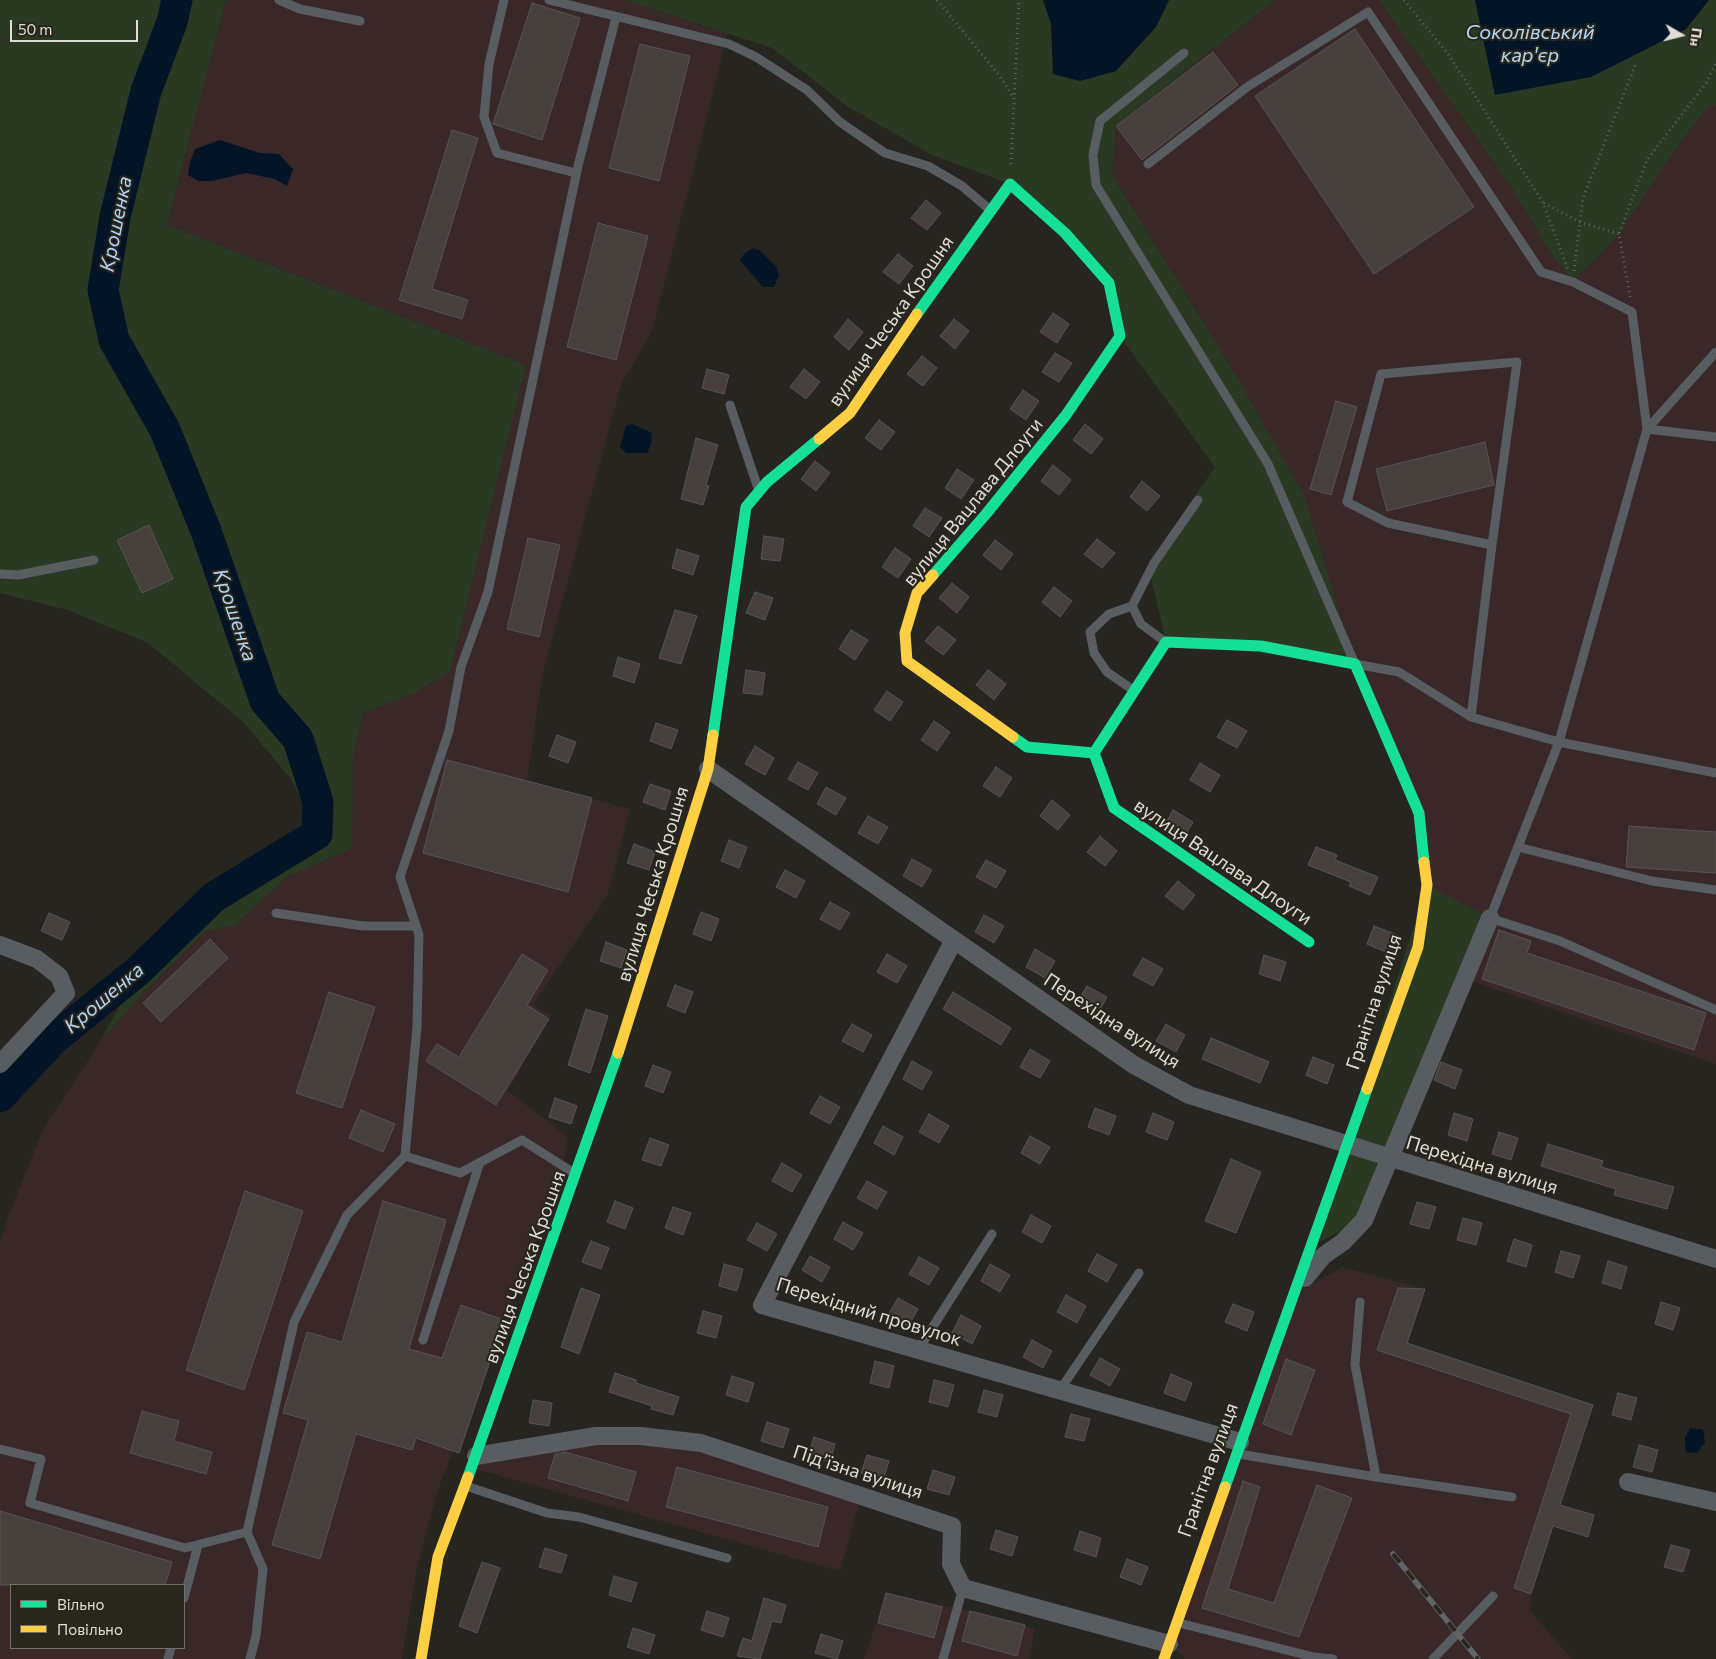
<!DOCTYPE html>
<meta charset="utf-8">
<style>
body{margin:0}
#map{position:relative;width:1716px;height:1659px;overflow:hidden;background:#26251f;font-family:Commissioner,sans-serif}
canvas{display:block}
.legend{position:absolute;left:10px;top:1584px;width:175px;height:65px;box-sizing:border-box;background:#29261c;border:1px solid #726f66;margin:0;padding:6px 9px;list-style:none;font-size:15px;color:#dfddd6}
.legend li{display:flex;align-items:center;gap:10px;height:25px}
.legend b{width:25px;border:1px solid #726f66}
.north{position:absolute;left:1656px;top:10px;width:50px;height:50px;-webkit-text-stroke:4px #29261c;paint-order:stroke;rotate:98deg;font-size:14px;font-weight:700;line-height:20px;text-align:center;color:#dfddd6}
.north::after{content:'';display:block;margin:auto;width:18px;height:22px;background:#dfddd6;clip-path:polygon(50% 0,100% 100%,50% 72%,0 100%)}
.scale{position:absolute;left:10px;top:20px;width:128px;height:22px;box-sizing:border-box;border:2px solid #dfddd6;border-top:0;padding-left:6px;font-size:15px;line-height:18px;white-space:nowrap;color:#dfddd6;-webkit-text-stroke:4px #29261c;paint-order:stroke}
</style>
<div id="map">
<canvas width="1716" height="1659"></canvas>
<ul class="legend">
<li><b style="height:6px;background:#16e098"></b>Вільно</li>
<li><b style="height:6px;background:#ffcf43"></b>Повільно</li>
</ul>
<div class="north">Пн</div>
<div class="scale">50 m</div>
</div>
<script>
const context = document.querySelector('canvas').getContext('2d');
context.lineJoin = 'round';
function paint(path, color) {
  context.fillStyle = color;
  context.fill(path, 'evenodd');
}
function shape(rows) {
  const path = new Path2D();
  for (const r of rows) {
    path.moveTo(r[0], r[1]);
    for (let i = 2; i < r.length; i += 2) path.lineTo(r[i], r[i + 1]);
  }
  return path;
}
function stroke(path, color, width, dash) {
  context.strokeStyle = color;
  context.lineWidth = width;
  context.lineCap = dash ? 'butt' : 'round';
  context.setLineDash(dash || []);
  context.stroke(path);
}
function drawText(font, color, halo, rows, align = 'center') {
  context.font = font + ' Commissioner,sans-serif';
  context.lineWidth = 4;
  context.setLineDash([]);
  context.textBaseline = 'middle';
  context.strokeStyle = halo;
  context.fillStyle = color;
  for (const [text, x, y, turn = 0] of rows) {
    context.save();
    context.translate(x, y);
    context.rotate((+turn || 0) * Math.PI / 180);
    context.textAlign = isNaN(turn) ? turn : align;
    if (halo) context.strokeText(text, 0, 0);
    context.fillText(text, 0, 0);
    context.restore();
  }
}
paint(shape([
 [226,0,625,0,728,34,652,331,621,385,542,676,527,782,630,809,608,894,533,1004,551,1015,508,1091,568,1137,561,1181,437,1492,417,1568,402,1659,0,1659,0,1242,10,1211,43,1130,101,1040,151,985,206,931,235,925,287,877,352,848,353,759,363,712,415,693,526,365,167,225],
 [11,1585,184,1585,184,1648,11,1648],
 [1275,0,1379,0,1512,188,1554,258,1573,282,1619,234,1671,155,1709,105,1716,105,1716,1064,1464,979,1427,885,1419,813,1234,372,1112,175,1116,126],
 [1342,1267,1425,1289,1407,1343,1593,1405,1531,1594,1531,1612,1572,1659,1185,1659,1169,1644,1293,1295],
 [641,1436,861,1496,840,1571,472,1468,476,1456],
 [886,1593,970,1611,1035,1629,1029,1659,864,1659]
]), '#392827');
paint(shape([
 [0,0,226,0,167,225,526,365,450,671,415,693,363,713,353,759,352,848,287,877,235,925,206,931,151,985,101,1040,139,970,214,897,317,834,291,779,243,722,148,643,68,610,0,593],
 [625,0,1275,0,1116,126,1112,175,1234,372,1304,496,1355,664,1166,642,1148,564,1215,467,1120,336,1109,283,1010,184,932,155,847,106,772,48],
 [1379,0,1475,0,1495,94,1686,29,1709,0,1716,0,1716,105,1709,105,1671,155,1619,234,1573,282,1554,258,1512,188],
 [1427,885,1490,918,1364,1220,1311,1246]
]), '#293922');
paint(shape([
 [1043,0,1169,0,1156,27,1116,71,1080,81,1053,74,1051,24],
 [1475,0,1709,0,1686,29,1591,77,1495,95],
 [220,140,260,153,279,154,293,169,287,186,275,179,246,173,212,181,199,181,188,175,190,162,195,149],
 [753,248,759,250,776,266,779,275,774,287,763,287,740,260,744,254],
 [632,424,652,433,651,444,647,453,626,453,620,447,626,426],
 [1690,1428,1703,1430,1705,1442,1697,1453,1686,1452,1685,1438]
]), '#031426');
stroke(shape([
 [0,1097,54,1039,139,970,214,897,317,834,318,802,298,739,265,701,206,531,165,430,114,340,103,290,115,217,146,91,172,22,177,0]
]), '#031426', 31);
const building = shape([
 [532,3,580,18,542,140,493,124,532,3],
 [1355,29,1474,207,1374,274,1255,96,1355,29],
 [640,44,690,56,659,181,609,168,640,44],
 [1213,52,1238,85,1142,160,1116,126,1213,52],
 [452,130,478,138,432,289,468,300,462,319,399,300,452,130],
 [926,200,941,213,927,230,911,218,926,200],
 [598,223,648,236,616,360,567,347,598,223],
 [898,254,913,266,899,284,883,272,898,254],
 [1053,313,1069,324,1057,343,1040,332,1053,313],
 [848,319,863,332,849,350,834,337,848,319],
 [954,319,969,331,955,349,940,336,954,319],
 [1055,353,1072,363,1059,382,1042,372,1055,353],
 [922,356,937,368,923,386,907,374,922,356],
 [707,369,729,375,724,394,702,388,707,369],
 [804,369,820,382,806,399,790,387,804,369],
 [1023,390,1039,401,1026,420,1010,409,1023,390],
 [1336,401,1357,407,1331,495,1310,489,1336,401],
 [879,420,895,432,881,450,865,438,879,420],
 [1085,424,1103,439,1091,454,1073,440,1085,424],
 [696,438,718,445,706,485,709,486,703,505,681,499,696,438],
 [1485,442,1494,485,1387,511,1376,469,1485,442],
 [815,461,830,473,816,491,801,479,815,461],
 [1053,465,1071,480,1059,495,1041,481,1053,465],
 [957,469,974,480,961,499,945,488,957,469],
 [1142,481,1160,496,1147,511,1130,497,1142,481],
 [925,508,942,518,929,537,913,526,925,508],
 [149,525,173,579,142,593,117,540,149,525],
 [764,536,784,539,780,561,761,559,764,536],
 [528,538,560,545,539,637,507,629,528,538],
 [1097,539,1115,553,1102,568,1084,554,1097,539],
 [995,540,1013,554,1001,570,983,555,995,540],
 [895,548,911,559,898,578,882,567,895,548],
 [677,549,699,556,693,575,672,568,677,549],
 [952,583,969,597,957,613,939,598,952,583],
 [1054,587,1072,601,1060,617,1042,602,1054,587],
 [755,592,773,598,765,620,746,613,755,592],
 [675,610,697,616,681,664,659,658,675,610],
 [938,626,956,640,943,655,925,641,938,626],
 [851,630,868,640,855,660,839,649,851,630],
 [618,657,640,664,634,683,613,676,618,657],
 [746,670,765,673,762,695,743,693,746,670],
 [988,670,1006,684,994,700,976,685,988,670],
 [887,691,903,702,890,721,874,710,887,691],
 [1227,720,1247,731,1237,748,1217,737,1227,720],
 [934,721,950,732,937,751,921,740,934,721],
 [656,723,678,730,671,749,650,741,656,723],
 [557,735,576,742,568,763,549,756,557,735],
 [755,746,774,758,765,775,745,764,755,746],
 [447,760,592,798,568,892,423,853,447,760],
 [798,762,818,773,808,790,788,779,798,762],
 [1200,763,1220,775,1210,792,1190,780,1200,763],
 [996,767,1012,778,1000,797,983,786,996,767],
 [650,784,671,791,665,810,643,802,650,784],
 [826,787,846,798,836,815,817,804,826,787],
 [1052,800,1070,815,1058,830,1040,816,1052,800],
 [1173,810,1193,822,1184,838,1165,825,1173,810],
 [868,816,888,827,878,844,858,833,868,816],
 [1629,826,1716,832,1716,873,1626,867,1629,826],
 [1100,836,1117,851,1105,866,1087,852,1100,836],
 [729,840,747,847,739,868,721,861,729,840],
 [634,844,655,852,649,870,627,863,634,844],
 [1316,847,1337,855,1335,860,1378,877,1370,895,1349,886,1351,882,1308,865,1316,847],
 [912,859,932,870,922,887,903,876,912,859],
 [986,860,1006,871,996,888,976,877,986,860],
 [785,870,805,881,796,898,776,887,785,870],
 [1178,881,1195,895,1183,910,1165,896,1178,881],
 [830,902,850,913,840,930,820,919,830,902],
 [701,912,719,919,711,941,693,934,701,912],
 [49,913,70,922,62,940,41,931,49,913],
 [984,915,1004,926,994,943,975,932,984,915],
 [1374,926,1395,934,1388,953,1367,944,1374,926],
 [1499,930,1531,941,1527,953,1706,1013,1694,1050,1482,979,1499,930],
 [210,939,228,958,161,1022,143,1003,210,939],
 [606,942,627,950,621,968,600,961,606,942],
 [1035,949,1055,961,1045,978,1026,967,1035,949],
 [522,954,548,970,527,1005,549,1019,496,1105,426,1061,437,1044,459,1057,522,954],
 [887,954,907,966,897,983,877,972,887,954],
 [1264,955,1286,962,1280,981,1259,974,1264,955],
 [1143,958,1163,969,1153,986,1133,975,1143,958],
 [675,985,693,992,685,1013,667,1006,675,985],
 [1087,986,1107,997,1097,1015,1077,1003,1087,986],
 [329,992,375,1007,342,1108,296,1093,329,992],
 [953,992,1011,1028,1001,1045,943,1009,953,992],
 [586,1009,608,1016,590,1073,568,1065,586,1009],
 [852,1024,872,1035,863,1052,842,1041,852,1024],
 [1166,1024,1185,1035,1176,1052,1156,1041,1166,1024],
 [1211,1038,1269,1062,1260,1083,1202,1059,1211,1038],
 [1030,1049,1050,1061,1040,1078,1020,1067,1030,1049],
 [1313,1057,1334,1065,1327,1084,1306,1075,1313,1057],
 [912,1061,932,1072,922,1090,903,1079,912,1061],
 [1441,1062,1462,1070,1455,1089,1434,1080,1441,1062],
 [653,1065,671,1072,663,1093,645,1086,653,1065],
 [820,1096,840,1107,830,1124,810,1113,820,1096],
 [555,1098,577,1106,571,1124,549,1117,555,1098],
 [1095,1108,1116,1116,1109,1135,1088,1127,1095,1108],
 [361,1110,395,1124,383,1152,349,1138,361,1110],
 [1153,1113,1174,1122,1167,1140,1146,1132,1153,1113],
 [1454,1113,1473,1119,1467,1141,1448,1135,1454,1113],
 [929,1114,949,1126,939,1143,919,1132,929,1114],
 [883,1126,903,1137,894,1155,874,1143,883,1126],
 [1499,1132,1518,1138,1511,1160,1492,1154,1499,1132],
 [1030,1136,1050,1147,1040,1164,1021,1153,1030,1136],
 [650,1138,669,1145,661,1166,642,1160,650,1138],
 [1548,1144,1603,1161,1601,1167,1674,1187,1667,1209,1614,1195,1616,1189,1541,1166,1548,1144],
 [1231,1159,1261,1172,1236,1233,1205,1221,1231,1159],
 [782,1163,802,1175,792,1192,772,1181,782,1163],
 [867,1181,887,1192,877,1209,857,1198,867,1181],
 [245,1191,303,1211,244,1390,186,1370,245,1191],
 [383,1201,446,1220,409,1349,442,1358,461,1305,504,1320,459,1453,416,1438,412,1450,356,1434,320,1559,272,1545,308,1420,283,1413,307,1332,342,1342,383,1201],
 [615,1201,633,1208,625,1229,607,1222,615,1201],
 [1417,1202,1436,1207,1429,1229,1410,1224,1417,1202],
 [673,1207,691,1213,683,1235,665,1228,673,1207],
 [1031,1215,1051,1226,1042,1243,1022,1232,1031,1215],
 [1463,1218,1482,1223,1476,1245,1457,1240,1463,1218],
 [843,1222,863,1233,853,1250,834,1239,843,1222],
 [757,1223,777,1234,767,1251,747,1240,757,1223],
 [1514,1239,1532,1245,1526,1267,1507,1261,1514,1239],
 [591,1241,609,1248,601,1269,582,1262,591,1241],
 [1561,1251,1580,1256,1573,1278,1555,1272,1561,1251],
 [1097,1254,1117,1265,1107,1282,1088,1271,1097,1254],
 [810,1256,830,1267,822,1282,802,1270,810,1256],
 [919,1257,939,1268,929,1285,909,1274,919,1257],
 [1608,1261,1627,1267,1621,1289,1602,1283,1608,1261],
 [724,1264,743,1269,737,1291,719,1286,724,1264],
 [990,1264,1010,1275,1000,1292,981,1281,990,1264],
 [581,1288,600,1295,579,1354,561,1347,581,1288],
 [1398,1288,1425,1289,1407,1343,1593,1405,1560,1505,1594,1515,1588,1537,1553,1526,1531,1594,1514,1588,1571,1414,1377,1350,1398,1288],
 [1066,1295,1086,1306,1077,1323,1057,1312,1066,1295],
 [898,1298,918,1309,908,1326,888,1315,898,1298],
 [1661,1302,1680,1308,1673,1330,1655,1324,1661,1302],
 [1233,1304,1254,1312,1247,1331,1225,1322,1233,1304],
 [703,1311,722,1316,716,1338,697,1333,703,1311],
 [961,1315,981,1326,972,1344,952,1333,961,1315],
 [1032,1340,1052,1351,1043,1368,1023,1357,1032,1340],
 [1100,1358,1120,1369,1110,1386,1090,1375,1100,1358],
 [1286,1359,1315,1370,1291,1435,1263,1424,1286,1359],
 [875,1361,894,1366,889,1388,870,1383,875,1361],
 [615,1373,636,1380,636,1383,679,1397,673,1415,651,1409,652,1406,609,1392,615,1373],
 [1171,1374,1192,1383,1185,1401,1164,1393,1171,1374],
 [732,1376,754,1383,748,1402,726,1395,732,1376],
 [934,1380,954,1385,948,1407,929,1402,934,1380],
 [984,1390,1003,1395,997,1417,978,1412,984,1390],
 [1618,1393,1637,1398,1631,1420,1612,1415,1618,1393],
 [533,1400,552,1403,549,1426,529,1423,533,1400],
 [142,1411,179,1421,174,1441,212,1452,206,1474,130,1453,142,1411],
 [1071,1414,1090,1419,1084,1441,1065,1437,1071,1414],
 [767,1422,789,1429,783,1448,761,1441,767,1422],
 [814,1437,835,1444,830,1462,808,1456,814,1437],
 [1639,1445,1658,1450,1652,1472,1633,1467,1639,1445],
 [565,1452,636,1472,628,1501,548,1478,555,1454,565,1452],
 [867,1455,889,1461,883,1480,861,1473,867,1455],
 [677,1467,828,1507,818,1547,666,1507,677,1467],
 [933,1470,955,1477,949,1495,927,1489,933,1470],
 [1243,1481,1260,1487,1228,1589,1274,1603,1317,1485,1352,1498,1299,1637,1202,1608,1243,1481],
 [0,1511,172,1562,165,1585,0,1585,0,1511],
 [996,1530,1018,1537,1012,1556,990,1549,996,1530],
 [1080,1531,1101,1538,1096,1557,1074,1550,1080,1531],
 [1671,1545,1690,1550,1683,1572,1664,1567,1671,1545],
 [545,1548,567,1555,561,1573,539,1567,545,1548],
 [1127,1559,1148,1567,1141,1585,1120,1577,1127,1559],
 [482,1562,500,1568,477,1633,459,1626,482,1562],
 [614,1576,637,1583,631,1602,609,1595,614,1576],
 [886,1593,942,1607,934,1638,878,1623,886,1593],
 [764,1598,786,1605,781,1623,772,1621,760,1659,737,1656,743,1638,752,1641,764,1598],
 [707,1611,729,1618,723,1637,701,1630,707,1611],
 [970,1611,1025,1625,1017,1656,962,1641,970,1611],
 [633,1628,655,1635,649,1654,627,1647,633,1628],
 [821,1634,843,1641,837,1659,815,1653,821,1634]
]);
paint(building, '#48403c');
stroke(building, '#585452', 1);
stroke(shape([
 [937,0,999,75,1014,98],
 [1404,0,1449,55,1543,203,1568,269],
 [1011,164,1019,0],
 [1544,203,1580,222,1619,234],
 [1574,271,1583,198,1636,63],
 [1630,297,1619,234,1647,160,1706,83,1716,63]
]), '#616464', 3, [1, 4]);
stroke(shape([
 [279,0,300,9,360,21],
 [504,0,489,64,484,117,497,153,576,173],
 [549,0,729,44,756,57,807,90,840,122,885,153,928,166,962,186,989,209],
 [1184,53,1100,121,1093,155,1096,185,1268,464,1355,664,1399,672,1471,717],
 [1148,164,1247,87,1368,12,1541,272,1573,282,1632,312,1647,429,1559,742,1490,918,1560,941,1716,1010],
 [730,405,758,488],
 [1647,429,1716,352],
 [1647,429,1716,437],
 [1492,545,1517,362,1381,374,1347,502,1388,523,1492,545,1471,717,1559,742,1716,773],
 [0,574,18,575,94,560],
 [1132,606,1109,614,1090,632,1094,653,1107,672,1133,690],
 [1164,641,1141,624,1132,606,1154,563,1198,500],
 [1518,847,1652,881,1716,890],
 [276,913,363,926,416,926],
 [405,1156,460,1173,522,1140,574,1173],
 [423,1340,480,1162],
 [918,1350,992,1234],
 [1060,1390,1139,1273],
 [0,1449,41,1459,30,1503,185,1548,247,1532],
 [1239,1454,1376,1477,1355,1365,1360,1302],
 [1376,1477,1512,1497],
 [466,1486,547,1513,579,1517,727,1558],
 [184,1598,198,1545],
 [1179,1623,1314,1657,1333,1659],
 [168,1659,171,1648],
 [250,1659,256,1636,263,1569,247,1532,294,1322,347,1215,405,1156,417,1027,419,935,400,877,449,731,461,667,488,592,578,166,616,17],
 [943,1659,963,1588],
 [1433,1659,1493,1596]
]), '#575d60', 9);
stroke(shape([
 [708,769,1134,1065,1189,1095,1716,1259],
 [954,940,762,1305,1240,1442],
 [0,945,37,959,59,976,66,993,0,1064],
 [1305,1278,1323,1256,1343,1242,1364,1220,1490,918],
 [476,1456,596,1436,641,1436,701,1443,952,1526,951,1564,963,1588,1169,1644],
 [1628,1482,1716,1502]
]), '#575d60', 18);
stroke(shape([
 [917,314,1010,184,1065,233,1109,283,1120,336,1066,415,986,514,933,575],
 [713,735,746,507,767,482,819,439],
 [1013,737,1027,747,1094,753,1114,808,1309,942],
 [1094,753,1166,642,1261,646,1355,664,1419,813,1424,862],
 [468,1477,618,1053],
 [1225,1487,1367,1089]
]), '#16e098', 11);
stroke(shape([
 [819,439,850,413,917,314],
 [933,575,917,593,905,633,907,661,1013,737],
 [618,1053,708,769,713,735],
 [1367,1089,1418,947,1427,885,1424,862],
 [421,1659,438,1557,468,1477],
 [1164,1659,1225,1487]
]), '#ffcf43', 11);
const rail = shape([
 [1393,1554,1478,1659]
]);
stroke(rail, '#626465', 5.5);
stroke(rail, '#29261c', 4, [11]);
drawText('19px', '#dfddd6', '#29261c', [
 ["вулиця Чеська Крошня",891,321,-55],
 ["вулиця Вацлава Длоуги",973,502,-51],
 ["вулиця Вацлава Длоуги",1223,862,34],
 ["вулиця Чеська Крошня",653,884,-73],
 ["Гранітна вулиця",1374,1002,-72],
 ["Перехідна вулиця",1112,1021,33],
 ["Перехідна вулиця",1482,1165,17],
 ["вулиця Чеська Крошня",525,1267,-70],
 ["Перехідний провулок",869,1312,17],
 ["Гранітна вулиця",1208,1470,-70],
 ["Підʼїзна вулиця",858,1472,18]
]);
drawText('italic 20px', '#b2d5f6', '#29261c', [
 ["Соколівський",1530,32],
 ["кар'єр",1530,55],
 ["Крошенка",116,224,-79],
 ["Крошенка",235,615,71],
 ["Крошенка",104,998,-40]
]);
</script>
